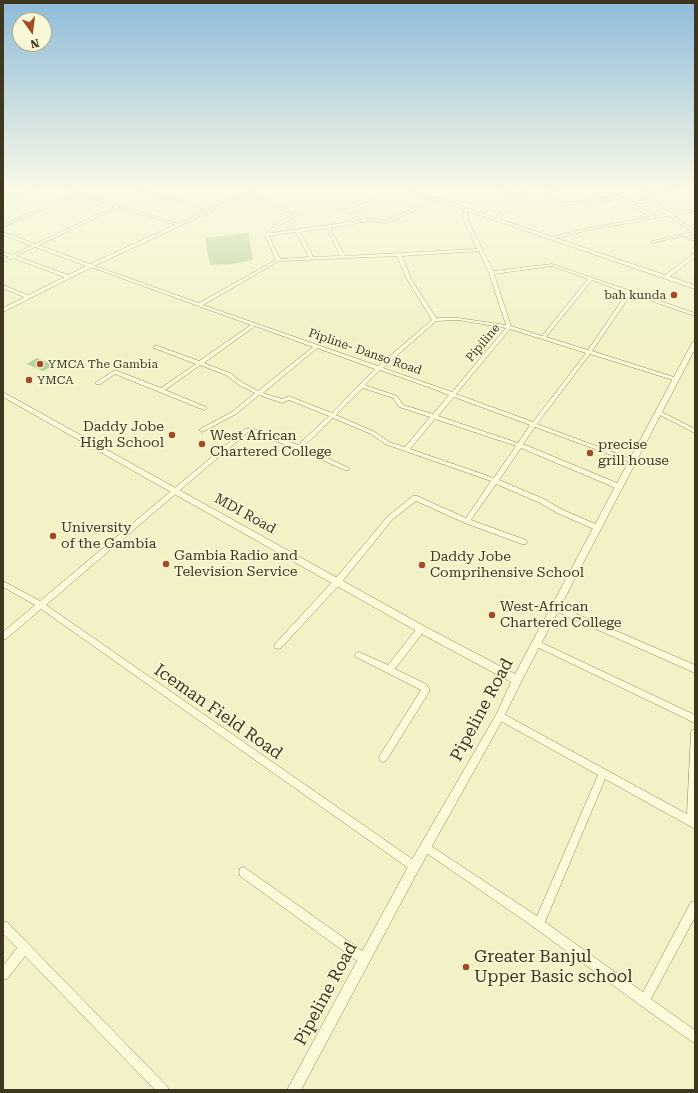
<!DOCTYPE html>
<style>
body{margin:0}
#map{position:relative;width:698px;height:1093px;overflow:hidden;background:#f2f2c6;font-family:"Roboto Serif",serif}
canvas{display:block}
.frame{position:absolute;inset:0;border:4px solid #3e371f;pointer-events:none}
.north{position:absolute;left:12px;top:12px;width:40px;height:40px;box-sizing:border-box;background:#f8f8d6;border:1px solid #aeab8d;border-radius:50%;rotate:166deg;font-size:11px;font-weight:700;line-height:16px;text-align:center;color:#3e371f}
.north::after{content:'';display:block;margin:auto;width:14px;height:18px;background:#a34a25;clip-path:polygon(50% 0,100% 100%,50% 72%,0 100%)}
</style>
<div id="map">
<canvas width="698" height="1093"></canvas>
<div class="frame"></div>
<div class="north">N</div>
</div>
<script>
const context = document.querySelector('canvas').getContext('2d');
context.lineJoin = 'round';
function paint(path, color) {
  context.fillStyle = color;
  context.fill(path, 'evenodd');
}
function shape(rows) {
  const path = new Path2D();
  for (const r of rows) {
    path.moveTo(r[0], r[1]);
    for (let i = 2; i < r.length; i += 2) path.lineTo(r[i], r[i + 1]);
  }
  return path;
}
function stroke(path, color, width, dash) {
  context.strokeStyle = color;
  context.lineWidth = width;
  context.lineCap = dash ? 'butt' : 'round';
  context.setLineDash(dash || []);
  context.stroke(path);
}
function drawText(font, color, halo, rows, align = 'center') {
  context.font = font + ' "Roboto Serif",serif';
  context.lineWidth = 3.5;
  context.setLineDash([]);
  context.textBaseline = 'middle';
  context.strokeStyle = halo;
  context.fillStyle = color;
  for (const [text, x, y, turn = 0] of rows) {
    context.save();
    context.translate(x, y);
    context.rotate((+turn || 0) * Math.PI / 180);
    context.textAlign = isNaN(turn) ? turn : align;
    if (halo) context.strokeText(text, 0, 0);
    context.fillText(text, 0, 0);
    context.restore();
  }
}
paint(shape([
 [248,233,253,260,233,264,210,265,205,238],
 [37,358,54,365,43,371,27,364]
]), '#b9d198');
const minor = shape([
 [34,189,41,189,3,198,3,196,34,189],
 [63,189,69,189,78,192,84,189,89,189,81,193,182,225,179,226,119,207,16,256,71,276,71,278,67,278,13,258,3,262,3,259,9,257,3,254,3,252,12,255,116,206,78,194,3,227,3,225,74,193,63,189],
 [135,189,141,189,213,210,210,211,135,189],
 [496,189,502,189,515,193,542,190,541,189,566,189,548,192,560,204,616,197,602,189,607,189,630,202,648,200,634,189,638,189,642,192,667,189,680,189,644,194,670,213,695,209,695,211,672,215,695,230,695,234,688,235,695,239,695,241,683,236,652,243,652,241,693,232,668,216,594,229,551,239,551,237,594,227,651,217,619,199,559,206,544,192,516,195,498,221,497,221,495,220,513,195,496,189],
 [650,202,666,214,655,216,633,204,650,202],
 [682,189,687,189,695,195,695,198,682,189],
 [246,193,248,193,299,214,280,225,271,233,364,220,340,209,342,208,349,210,375,199,377,200,376,201,352,212,370,219,384,221,408,211,433,198,435,198,435,200,410,213,385,223,369,221,330,228,345,256,477,249,463,218,464,210,466,209,468,210,467,218,493,271,552,264,695,313,695,316,631,294,592,351,677,378,677,380,673,380,590,354,537,424,634,460,635,461,634,462,630,462,535,427,523,444,622,485,623,487,622,489,618,489,521,448,499,480,544,499,561,509,600,526,601,528,600,530,596,530,557,513,540,503,496,484,471,520,526,540,527,542,526,544,522,544,465,523,416,501,392,520,341,583,281,648,278,649,275,648,274,646,275,644,335,579,388,516,413,496,417,496,466,518,491,481,385,444,371,434,333,418,303,447,349,468,350,469,349,470,345,470,297,449,251,432,248,432,46,605,418,863,419,867,418,871,414,872,41,609,6,639,3,640,3,632,35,605,3,587,3,581,40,601,245,429,254,429,298,445,329,416,289,400,282,403,259,395,236,414,202,432,200,431,200,429,232,412,255,393,239,385,226,375,200,365,165,390,206,407,207,408,204,410,115,374,100,384,96,384,95,383,115,370,161,388,196,364,154,348,154,346,158,346,199,361,251,325,88,266,92,265,199,303,276,260,265,235,278,223,294,214,246,195,246,193],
 [327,228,340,256,313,257,300,232,327,228],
 [296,232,309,257,280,259,269,236,296,232],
 [479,251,489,273,506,325,458,318,436,318,411,279,402,256,479,251],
 [397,256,407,279,432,320,378,366,203,305,279,261,397,256],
 [552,266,588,279,542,336,511,326,494,274,552,266],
 [592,280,627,293,588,350,546,337,592,280],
 [458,320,506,328,452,392,383,368,436,321,458,320],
 [255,326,313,347,258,391,243,383,230,373,204,363,255,326],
 [510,329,586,353,533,422,456,394,510,329],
 [317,348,375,369,332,413,291,397,289,396,282,399,263,393,317,348],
 [380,370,431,388,449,395,433,414,403,405,397,396,365,385,380,370],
 [363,388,393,398,399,407,430,417,405,447,389,442,375,432,336,415,363,388],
 [454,397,530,425,518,443,438,416,454,397],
 [435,419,516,446,494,478,410,449,435,419],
 [693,254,695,254,695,257,668,278,664,278,664,276,693,254],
 [3,285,30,296,30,297,26,298,3,288,3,285],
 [658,410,695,429,695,433,656,413,656,411,658,410],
 [556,605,695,665,695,673,553,610,552,608,553,606,556,605],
 [421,626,424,627,425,629,424,631,395,669,426,684,429,689,429,692,386,761,383,762,380,761,379,758,380,755,421,690,356,657,355,655,356,653,359,652,388,665,418,627,421,626],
 [536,640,695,715,695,723,533,645,532,643,533,641,536,640],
 [500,712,687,814,691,733,692,730,695,729,695,829,605,779,545,922,643,992,691,902,695,901,695,917,651,999,695,1030,695,1043,691,1041,640,1005,535,928,422,850,420,847,422,844,425,842,428,844,537,916,598,775,497,719,496,716,497,713,500,712],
 [244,867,368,955,369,959,368,963,364,964,360,963,240,876,239,872,240,868,244,867],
 [3,921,7,922,167,1086,169,1090,155,1090,25,956,7,979,3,980,3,966,17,948,3,934,3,921]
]);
const tertiary = shape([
 [253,189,259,189,92,267,3,312,3,308,86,266,3,235,3,232,90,264,253,189],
 [404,189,410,189,695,285,695,289,404,189],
 [695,341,695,349,521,682,503,719,418,871,301,1090,287,1090,410,863,497,713,511,682,418,632,3,397,3,392,424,626,515,674,692,343,695,341]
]);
stroke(minor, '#8f865a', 1);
stroke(tertiary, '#8f865a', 1);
paint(minor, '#fbfbda');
paint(tertiary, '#fbfbda');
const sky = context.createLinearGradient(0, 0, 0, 342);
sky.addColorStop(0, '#8ebbda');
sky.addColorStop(0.55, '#f9f9e5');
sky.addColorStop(1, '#f9f9e500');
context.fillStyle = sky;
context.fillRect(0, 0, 698, 342);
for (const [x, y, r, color] of [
 [674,295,4,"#a34a25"],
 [40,364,4,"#a34a25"],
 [29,380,4,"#a34a25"],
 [172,435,4,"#a34a25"],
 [202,444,4,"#a34a25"],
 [590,453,4,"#a34a25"],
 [53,536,4,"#a34a25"],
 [166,564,4,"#a34a25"],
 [422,565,4,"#a34a25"],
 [492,615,4,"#a34a25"],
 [466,967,4,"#a34a25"]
]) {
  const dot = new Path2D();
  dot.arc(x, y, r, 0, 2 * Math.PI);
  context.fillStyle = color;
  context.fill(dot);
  stroke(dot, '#f8f8d6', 1.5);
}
drawText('12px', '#3e371f', '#f8f8d6', [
 ["bah kunda",666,295,"right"],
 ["YMCA The Gambia",48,364],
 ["YMCA",37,380]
], 'left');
drawText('12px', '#3e371f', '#f8f8d6', [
 ["Pipiline",483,343,-50],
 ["Pipline- Danso Road",365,352,19]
]);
drawText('14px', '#3e371f', '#f8f8d6', [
 ["Daddy Jobe",164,427,"right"],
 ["High School",164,443,"right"],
 ["West African",210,436],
 ["Chartered College",210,452],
 ["precise",598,445],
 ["grill house",598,461],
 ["University",61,528],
 ["of the Gambia",61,544],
 ["Gambia Radio and",174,556],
 ["Television Service",174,572],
 ["Daddy Jobe",430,557],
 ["Comprihensive School",430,573],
 ["West-African",500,607],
 ["Chartered College",500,623]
], 'left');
drawText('14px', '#3e371f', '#f8f8d6', [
 ["MDI Road",245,514,29]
]);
drawText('17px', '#3e371f', '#f8f8d6', [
 ["Pipeline Road",482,710,-62],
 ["Iceman Field Road",218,712,35],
 ["Pipeline Road",326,994,-62]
]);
drawText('17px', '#3e371f', '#f8f8d6', [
 ["Greater Banjul",474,957],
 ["Upper Basic school",474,977]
], 'left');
</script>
